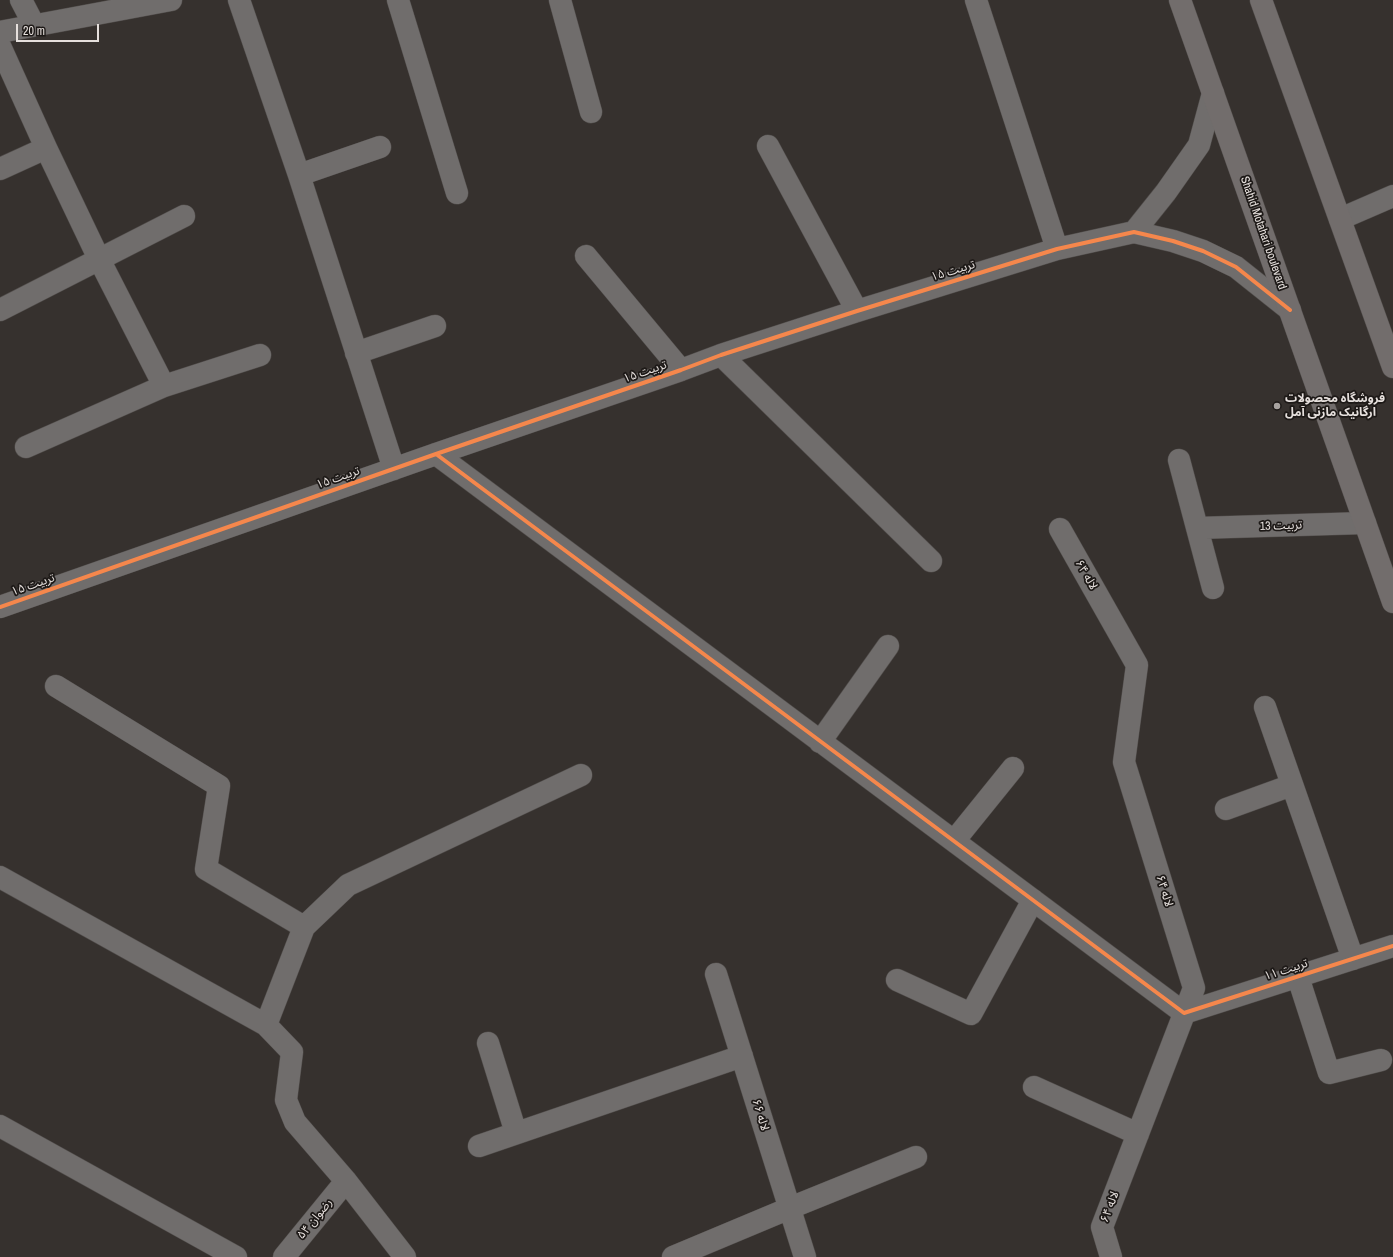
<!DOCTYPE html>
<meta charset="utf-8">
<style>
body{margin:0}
#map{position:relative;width:1393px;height:1257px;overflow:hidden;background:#36312e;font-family:"Archivo Narrow",sans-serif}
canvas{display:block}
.scale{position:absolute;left:16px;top:24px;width:83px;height:18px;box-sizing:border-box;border:2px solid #e6e0dd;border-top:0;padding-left:5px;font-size:12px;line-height:14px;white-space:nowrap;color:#e6e0dd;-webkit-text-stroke:3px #1d1917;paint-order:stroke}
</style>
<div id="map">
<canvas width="1393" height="1257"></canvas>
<div class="scale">20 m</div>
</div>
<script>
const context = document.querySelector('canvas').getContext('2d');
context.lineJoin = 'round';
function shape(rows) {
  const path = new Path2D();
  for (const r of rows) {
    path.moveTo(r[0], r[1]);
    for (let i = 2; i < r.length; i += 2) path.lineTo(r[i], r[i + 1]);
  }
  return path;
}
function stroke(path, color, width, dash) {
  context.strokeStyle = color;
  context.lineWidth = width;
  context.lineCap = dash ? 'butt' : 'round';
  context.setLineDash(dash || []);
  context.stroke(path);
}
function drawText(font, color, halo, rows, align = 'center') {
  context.font = font + ' "Archivo Narrow","Noto Sans Arabic",sans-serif';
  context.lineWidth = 3.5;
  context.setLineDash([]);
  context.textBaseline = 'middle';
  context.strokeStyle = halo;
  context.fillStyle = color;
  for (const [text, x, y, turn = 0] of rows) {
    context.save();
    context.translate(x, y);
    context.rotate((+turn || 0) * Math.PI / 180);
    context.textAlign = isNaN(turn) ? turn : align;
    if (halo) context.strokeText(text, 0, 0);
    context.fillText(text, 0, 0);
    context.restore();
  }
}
const minor = shape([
 [21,0,34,25],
 [239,0,299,175,394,469],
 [398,0,457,193],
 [560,0,591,112],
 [976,0,1057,249],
 [0,32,171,0],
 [0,46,46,148,99,259,164,386],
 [768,146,857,311],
 [0,169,46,148],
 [299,175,380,147],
 [1340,219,1393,196],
 [1134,232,1166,192,1199,145,1213,93],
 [586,256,681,370],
 [0,310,184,216],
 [356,353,435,326],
 [721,355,931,561],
 [26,447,164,386,260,355],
 [436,454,1184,1013,1393,946],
 [1179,460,1213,588],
 [1197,528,1365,523],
 [1060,529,1137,665,1124,762,1194,988,1102,1227,1111,1257],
 [0,607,436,454,681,370,721,355,857,311,1057,249,1134,232,1173,241,1203,251,1236,267,1290,310],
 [56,686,219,786,206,869,304,927,266,1025],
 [1265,707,1353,959],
 [820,742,888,646],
 [1226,809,1292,785],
 [954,841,1013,768],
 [0,877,266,1025,292,1052,286,1100,295,1122,346,1181,405,1257],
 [304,927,348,885,581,775],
 [716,974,805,1257],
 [1298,977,1329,1073,1381,1060],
 [897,980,971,1014,1033,900],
 [488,1043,516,1133],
 [1034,1087,1138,1134],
 [0,1126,236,1257],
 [479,1146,742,1056],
 [284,1257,346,1181],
 [673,1257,790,1208,916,1157]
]);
const major = shape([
 [1180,0,1393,602],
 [1261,0,1393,367]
]);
stroke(minor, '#514d4b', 23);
stroke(major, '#514d4b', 23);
stroke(minor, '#706d6c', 22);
stroke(major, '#726d6c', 22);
stroke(shape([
 [436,454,1184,1013,1393,946],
 [0,607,436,454,681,370,721,355,857,311,1057,249,1134,232,1173,241,1203,251,1236,267,1290,310]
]), '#f5874c', 4);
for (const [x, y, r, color] of [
 [1277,406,4,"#a8a3a0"]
]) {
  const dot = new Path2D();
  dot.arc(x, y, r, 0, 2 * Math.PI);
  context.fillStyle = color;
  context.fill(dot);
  stroke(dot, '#1d1917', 1.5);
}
drawText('12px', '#e6e0dd', '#1d1917', [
 ["Shahid Motahari boulevard",1263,233,71],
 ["تربیت ۱۵",953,271,-17],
 ["تربیت ۱۵",645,372,-19],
 ["تربیت ۱۵",338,478,-19],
 ["تربیت 13",1281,526,-2],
 ["لاله ۶۴",1086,575,60],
 ["تربیت ۱۵",33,585,-19],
 ["لاله ۶۴",1164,891,73],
 ["تربیت ۱۱",1286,970,-18],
 ["لاله ۶۶",760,1115,73],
 ["لاله ۶۴",1110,1207,-69],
 ["رضوان ۵۴",315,1219,-51]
]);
drawText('bold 12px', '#e6e0dd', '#1d1917', [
 ["فروشگاه محصولات",1285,399],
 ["ارگانیک مازنی آمل",1285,413]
], 'left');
</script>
